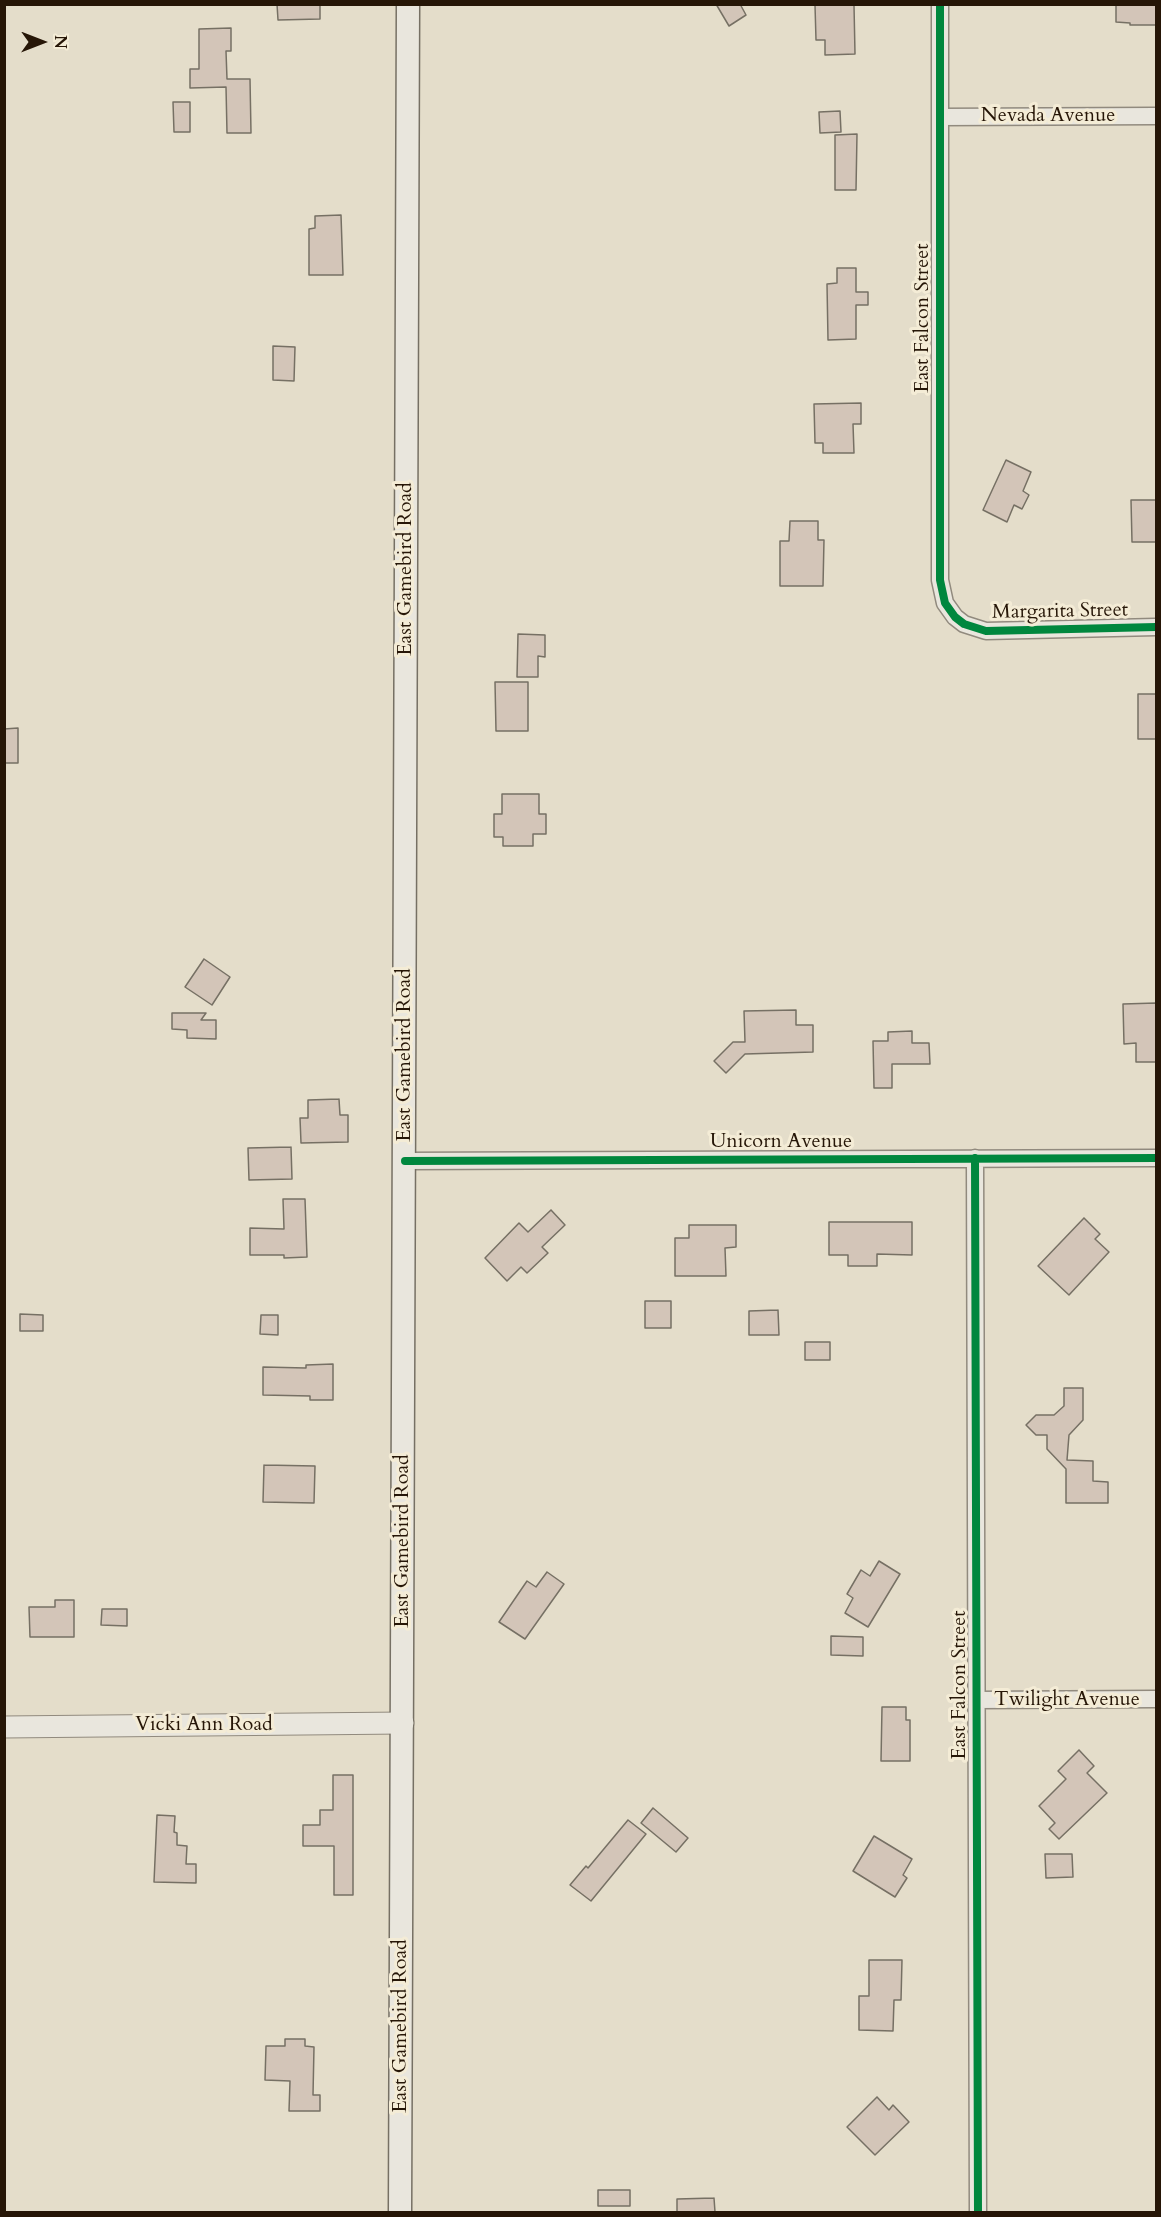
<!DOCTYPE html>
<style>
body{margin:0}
#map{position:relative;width:1161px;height:2217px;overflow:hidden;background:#e4ddca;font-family:Cardo,serif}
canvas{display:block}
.frame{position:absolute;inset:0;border:6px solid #261607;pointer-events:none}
.north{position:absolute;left:12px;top:12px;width:60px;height:60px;-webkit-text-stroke:4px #f4ecd6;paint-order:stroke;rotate:90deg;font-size:16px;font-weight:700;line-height:24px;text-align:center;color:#261607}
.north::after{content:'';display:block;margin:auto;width:21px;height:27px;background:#261607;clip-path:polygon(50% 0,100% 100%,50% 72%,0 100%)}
</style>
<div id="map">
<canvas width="1161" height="2217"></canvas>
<div class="frame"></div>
<div class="north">N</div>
</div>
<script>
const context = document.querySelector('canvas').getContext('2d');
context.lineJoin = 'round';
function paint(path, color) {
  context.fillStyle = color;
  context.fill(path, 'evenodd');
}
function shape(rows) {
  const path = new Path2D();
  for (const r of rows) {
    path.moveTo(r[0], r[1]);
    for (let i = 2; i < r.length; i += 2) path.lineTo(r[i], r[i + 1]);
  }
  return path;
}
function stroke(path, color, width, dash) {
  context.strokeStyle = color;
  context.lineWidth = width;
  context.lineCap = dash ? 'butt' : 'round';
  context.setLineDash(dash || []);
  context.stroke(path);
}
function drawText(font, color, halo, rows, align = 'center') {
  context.font = font + ' Cardo,serif';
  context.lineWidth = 6;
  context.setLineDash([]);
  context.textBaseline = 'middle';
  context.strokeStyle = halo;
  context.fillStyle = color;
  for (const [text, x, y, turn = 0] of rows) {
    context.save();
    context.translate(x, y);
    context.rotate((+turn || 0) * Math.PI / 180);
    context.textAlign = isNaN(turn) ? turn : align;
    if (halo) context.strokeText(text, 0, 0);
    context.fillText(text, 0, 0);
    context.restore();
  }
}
const building = shape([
 [277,4,320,4,320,19,278,20,277,4],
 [716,4,740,4,746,15,729,26,716,4],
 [1116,4,1156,4,1156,25,1130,25,1130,23,1116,22,1116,4],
 [815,5,854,5,855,54,825,55,825,40,816,40,815,5],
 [231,28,231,51,226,51,227,79,250,79,251,133,227,133,226,87,190,88,190,69,199,69,199,29,231,28],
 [173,102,190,102,190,132,174,132,173,102],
 [840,111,841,132,820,133,819,112,840,111],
 [857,134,856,190,835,190,835,135,857,134],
 [341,215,343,275,309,275,309,229,315,228,315,216,341,215],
 [837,268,856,268,856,292,868,292,868,305,856,305,856,339,828,340,827,284,837,283,837,268],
 [273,346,295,347,294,381,273,380,273,346],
 [861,403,861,424,853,424,854,453,823,453,823,443,815,443,814,404,861,403],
 [1006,460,1031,472,1023,491,1029,495,1022,509,1014,505,1007,522,983,510,1006,460],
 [1131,500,1156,500,1156,542,1132,542,1131,500],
 [790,521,818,521,818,540,824,540,823,586,780,586,780,541,789,541,790,521],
 [518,634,545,635,545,657,538,656,538,677,517,677,518,634],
 [495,682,528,682,528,731,496,731,495,682],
 [1138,694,1156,694,1156,739,1138,739,1138,694],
 [18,728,18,763,4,763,4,729,18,728],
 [502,794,539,794,539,814,546,814,546,834,533,834,533,846,503,846,503,837,494,837,494,814,502,814,502,794],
 [204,959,230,977,212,1005,185,987,204,959],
 [1156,1003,1156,1062,1136,1062,1136,1043,1124,1044,1123,1004,1156,1003],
 [796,1010,796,1025,813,1025,813,1052,745,1054,726,1073,714,1061,733,1042,745,1042,744,1011,796,1010],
 [172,1013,206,1013,201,1020,216,1020,216,1039,187,1038,187,1030,172,1029,172,1013],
 [912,1031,912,1043,929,1043,930,1064,892,1064,892,1088,874,1088,873,1041,888,1041,888,1032,912,1031],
 [339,1099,340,1115,348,1115,348,1142,301,1143,300,1118,308,1118,308,1100,339,1099],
 [291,1147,292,1179,249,1180,248,1148,291,1147],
 [283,1199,305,1199,307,1257,284,1258,284,1255,250,1255,250,1228,284,1229,283,1199],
 [551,1210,565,1225,542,1247,548,1253,527,1273,521,1267,507,1281,485,1258,519,1223,528,1232,551,1210],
 [1084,1218,1100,1234,1095,1239,1109,1252,1069,1295,1038,1266,1084,1218],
 [829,1222,912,1222,912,1255,877,1254,877,1266,848,1266,848,1255,829,1255,829,1222],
 [689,1225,736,1225,736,1247,725,1248,726,1276,675,1276,675,1238,689,1238,689,1225],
 [645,1301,671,1301,671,1328,645,1328,645,1301],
 [778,1310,779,1335,749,1335,749,1311,778,1310],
 [20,1314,43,1315,43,1331,20,1331,20,1314],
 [261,1315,278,1315,278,1335,260,1334,261,1315],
 [805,1342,830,1342,830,1360,805,1360,805,1342],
 [333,1364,333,1400,310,1400,310,1396,263,1395,263,1367,306,1368,306,1365,333,1364],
 [1064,1388,1083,1388,1083,1420,1069,1435,1067,1460,1093,1461,1093,1481,1108,1482,1108,1503,1066,1503,1066,1469,1047,1449,1047,1435,1036,1435,1026,1425,1036,1415,1054,1415,1064,1406,1064,1388],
 [264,1465,315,1466,314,1503,263,1502,264,1465],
 [879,1561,900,1574,868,1627,845,1613,853,1598,847,1594,861,1570,870,1576,879,1561],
 [547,1572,564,1584,525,1639,499,1622,527,1581,536,1587,547,1572],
 [55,1600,74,1600,74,1637,30,1637,29,1607,55,1607,55,1600],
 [102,1609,127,1609,127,1626,101,1625,102,1609],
 [831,1636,863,1637,863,1656,831,1655,831,1636],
 [882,1707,906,1707,906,1720,910,1720,910,1761,881,1761,882,1707],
 [1079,1750,1094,1766,1087,1773,1107,1793,1059,1839,1049,1829,1055,1823,1039,1806,1066,1779,1058,1771,1079,1750],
 [333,1775,353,1775,353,1895,334,1895,334,1846,303,1846,303,1825,320,1825,320,1810,333,1810,333,1775],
 [653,1808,688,1838,676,1852,641,1823,653,1808],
 [157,1815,175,1816,174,1832,177,1833,177,1845,187,1846,186,1864,196,1864,196,1883,154,1882,157,1815],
 [628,1820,646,1834,591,1901,570,1885,586,1866,588,1868,628,1820],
 [874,1836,912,1859,903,1875,907,1878,895,1897,853,1871,874,1836],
 [1045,1854,1072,1854,1073,1877,1046,1878,1045,1854],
 [869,1960,902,1960,901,2000,894,2000,893,2031,859,2030,859,1996,869,1996,869,1960],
 [285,2039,305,2039,305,2046,314,2047,313,2095,320,2095,320,2111,289,2111,290,2081,265,2080,266,2046,285,2046,285,2039],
 [877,2097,889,2110,893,2105,909,2122,875,2155,847,2127,877,2097],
 [598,2190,630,2190,630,2206,598,2206,598,2190],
 [714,2198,715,2212,677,2212,677,2199,714,2198]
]);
paint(building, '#d3c5b8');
stroke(building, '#767064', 1.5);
const minor = shape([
 [940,4,940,580,945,603,955,617,964,624,986,631,1156,627],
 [940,117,1156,116],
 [975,1158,978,2212],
 [405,1161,1156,1158],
 [977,1700,1156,1699]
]);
const tertiary = shape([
 [4,1727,403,1723]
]);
const secondary = shape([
 [400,2212,408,4]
]);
stroke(minor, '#918a7e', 19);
stroke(tertiary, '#918a7e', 23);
stroke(secondary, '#767064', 25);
stroke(minor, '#e9e6dd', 16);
stroke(tertiary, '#e9e6dd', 21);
stroke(secondary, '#e9e6dd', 22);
stroke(shape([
 [940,4,940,580,945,603,955,617,964,624,986,631,1156,627],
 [975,1158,978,2212],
 [405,1161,1156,1158]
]), '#00873e', 8);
drawText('20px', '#261607', '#f4ecd6', [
 ["Nevada Avenue",1048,116],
 ["East Falcon Street",923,318,-90],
 ["East Gamebird Road",406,569,-90],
 ["Margarita Street",1060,612,-1],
 ["East Gamebird Road",405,1055,-90],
 ["Unicorn Avenue",781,1142],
 ["East Gamebird Road",403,1541,-90],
 ["East Falcon Street",960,1685,-90],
 ["Twilight Avenue",1067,1700],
 ["Vicki Ann Road",204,1725],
 ["East Gamebird Road",401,2026,-90]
]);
</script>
